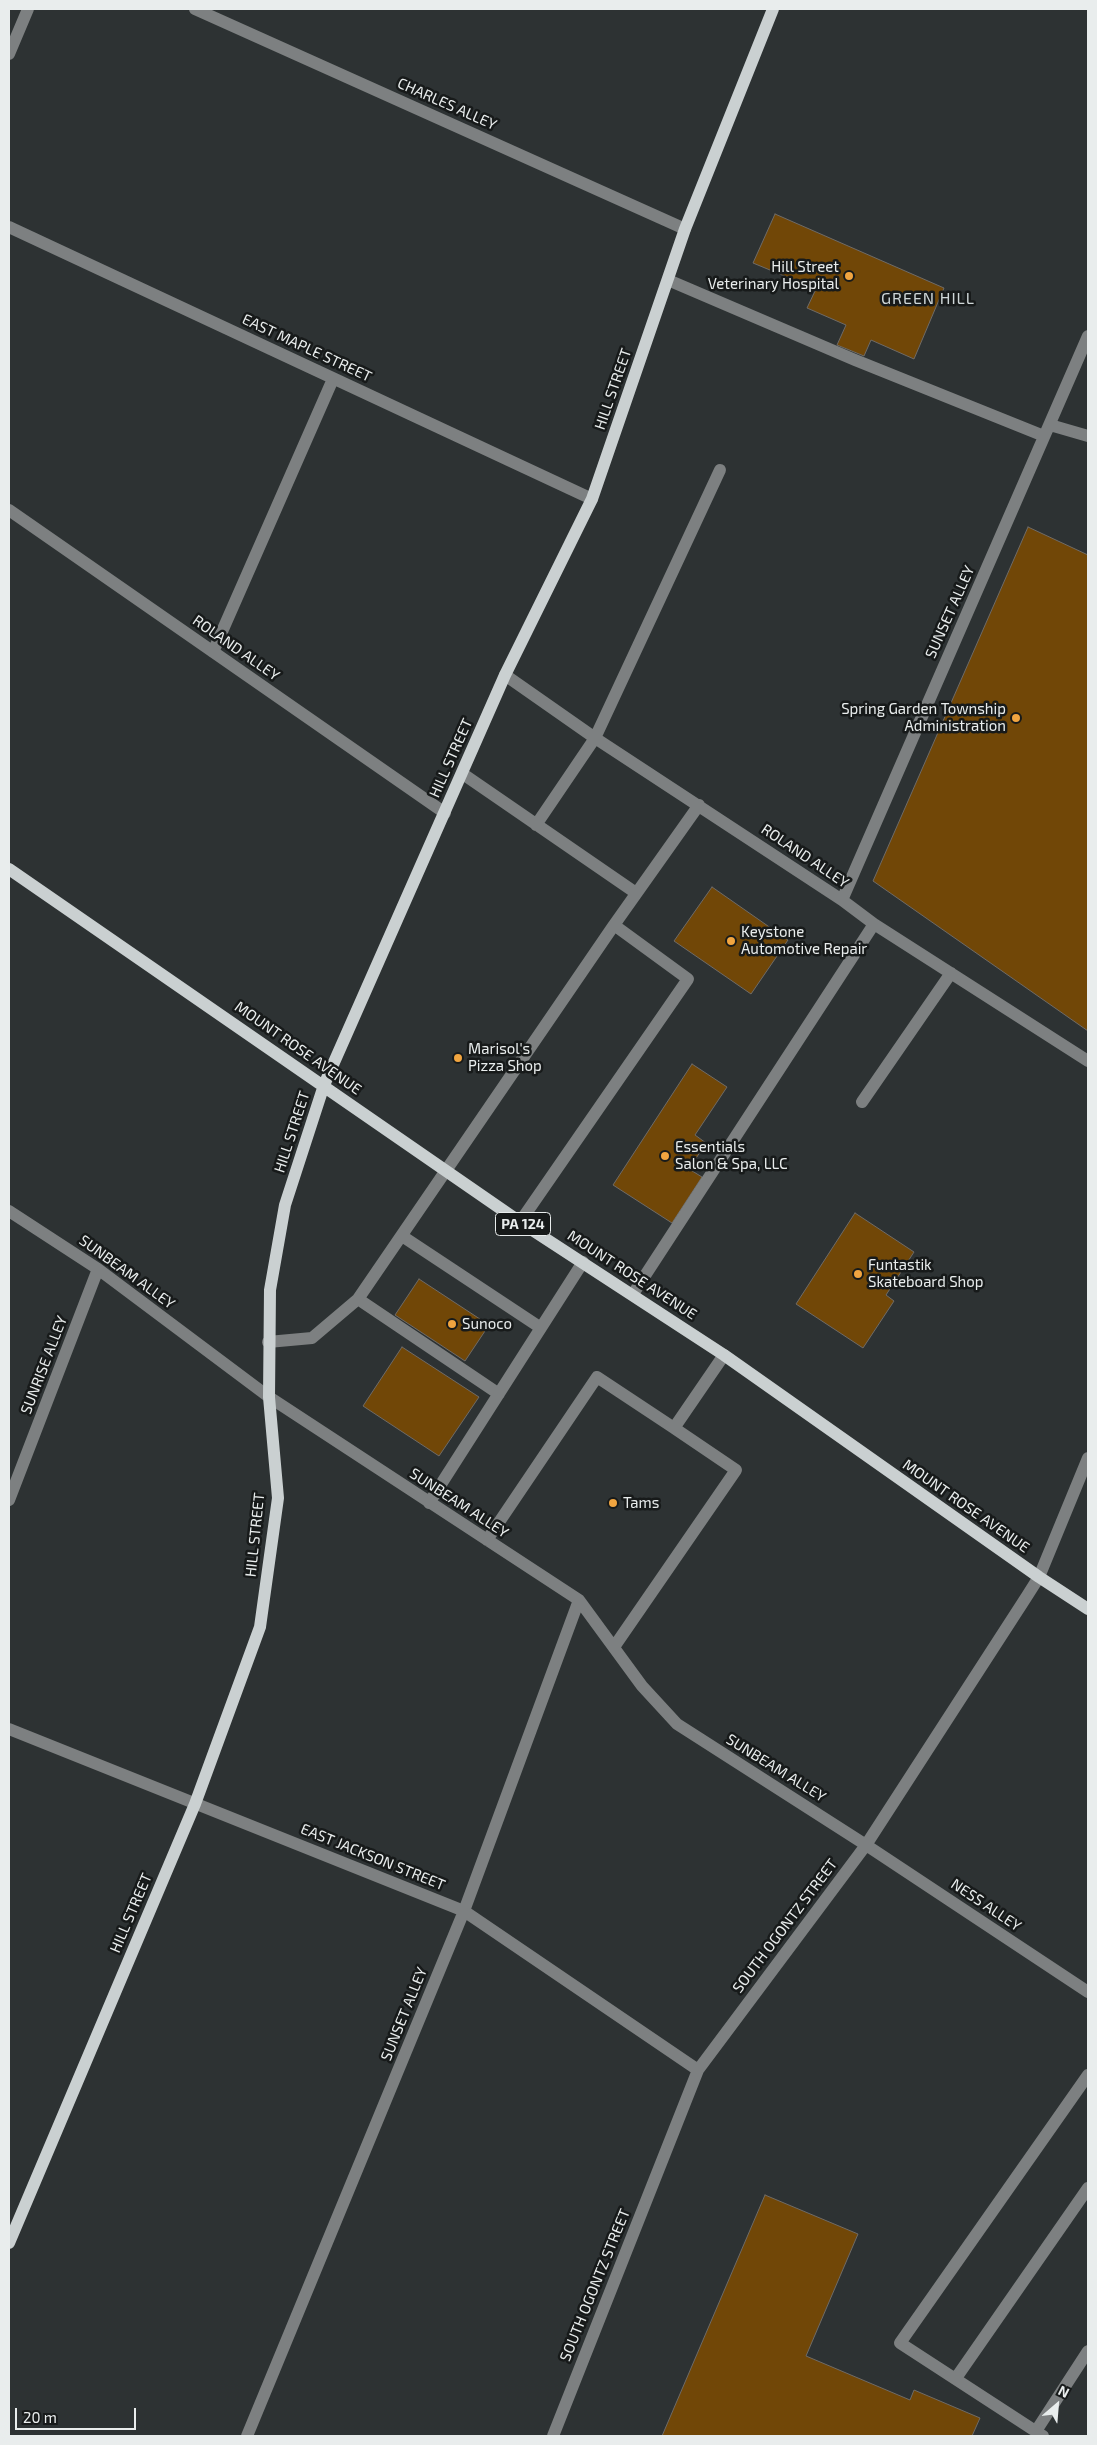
<!DOCTYPE html>
<style>
body{margin:0}
#map{position:relative;width:1097px;height:2445px;overflow:hidden;background:#2d3233;font-family:"Exo 2",sans-serif}
canvas{display:block}
.frame{position:absolute;inset:0;border:10px solid #e9eded;pointer-events:none}
.north{position:absolute;left:1032px;top:2380px;width:50px;height:50px;-webkit-text-stroke:4px #171a1a;paint-order:stroke;rotate:27deg;font-size:14px;font-weight:700;line-height:20px;text-align:center;color:#e9eded}
.north::after{content:'';display:block;margin:auto;width:18px;height:22px;background:#e9eded;clip-path:polygon(50% 0,100% 100%,50% 72%,0 100%)}
.scale{position:absolute;left:15px;top:2408px;width:121px;height:22px;box-sizing:border-box;border:2px solid #e9eded;border-top:0;padding-left:6px;font-size:15px;line-height:18px;white-space:nowrap;color:#e9eded;-webkit-text-stroke:4px #171a1a;paint-order:stroke}
</style>
<div id="map">
<canvas width="1097" height="2445"></canvas>
<div class="frame"></div>
<div class="north">N</div>
<div class="scale">20 m</div>
</div>
<script>
const context = document.querySelector('canvas').getContext('2d');
context.lineJoin = 'round';
function paint(path, color) {
  context.fillStyle = color;
  context.fill(path, 'evenodd');
}
function shape(rows) {
  const path = new Path2D();
  for (const r of rows) {
    path.moveTo(r[0], r[1]);
    for (let i = 2; i < r.length; i += 2) path.lineTo(r[i], r[i + 1]);
  }
  return path;
}
function stroke(path, color, width, dash) {
  context.strokeStyle = color;
  context.lineWidth = width;
  context.lineCap = dash ? 'butt' : 'round';
  context.setLineDash(dash || []);
  context.stroke(path);
}
function drawText(font, color, halo, rows, align = 'center') {
  context.font = font + ' "Exo 2",sans-serif';
  context.lineWidth = 5;
  context.setLineDash([]);
  context.textBaseline = 'middle';
  context.strokeStyle = halo;
  context.fillStyle = color;
  for (const [text, x, y, turn = 0] of rows) {
    context.save();
    context.translate(x, y);
    context.rotate((+turn || 0) * Math.PI / 180);
    context.textAlign = isNaN(turn) ? turn : align;
    if (halo) context.strokeText(text, 0, 0);
    context.fillText(text, 0, 0);
    context.restore();
  }
}
const building = shape([
 [775,214,944,288,914,359,871,340,864,356,837,345,846,325,807,308,816,289,753,263,775,214],
 [1028,527,1088,555,1088,1031,873,881,1028,527],
 [712,887,788,940,751,994,674,941,712,887],
 [692,1064,727,1087,695,1135,706,1143,689,1169,702,1177,672,1223,613,1185,692,1064],
 [855,1213,914,1252,886,1295,894,1301,863,1348,796,1304,855,1213],
 [419,1279,489,1325,465,1361,395,1315,419,1279],
 [402,1347,479,1397,439,1456,363,1406,402,1347],
 [765,2195,858,2234,806,2356,910,2400,914,2390,980,2418,972,2436,662,2436,765,2195]
]);
paint(building, '#714707');
stroke(building, '#6f6b67', 1);
stroke(shape([
 [195,9,685,229],
 [9,54,28,9],
 [9,227,592,499],
 [668,280,855,360,1044,436],
 [1050,425,1088,436],
 [9,510,445,813],
 [213,652,333,379],
 [505,675,595,738,842,900,874,924,1088,1061],
 [463,774,636,893],
 [536,825,595,738,720,470],
 [842,900,1088,336],
 [862,1102,951,973],
 [9,1211,98,1269,269,1397,579,1600,642,1686,677,1724,866,1845,1088,1992],
 [520,1222,688,979,614,925,699,805],
 [402,1236,541,1328],
 [633,1294,874,924],
 [358,1299,499,1394],
 [268,1342,312,1338,358,1299,614,925],
 [9,1500,98,1269],
 [429,1503,583,1262],
 [487,1540,597,1377,674,1428,724,1355],
 [614,1647,736,1470,674,1428],
 [9,1729,464,1911,698,2070],
 [956,2378,1088,2188],
 [1036,2431,1088,2351],
 [247,2436,464,1911,579,1600],
 [553,2436,698,2070,866,1845,1027,1596,1039,1577,1088,1458],
 [1043,2436,900,2343,1088,2075]
]), '#7d8081', 12);
stroke(shape([
 [9,869,520,1222,724,1355,1039,1577,1088,1609],
 [9,2243,195,1804,260,1627,278,1498,269,1397,270,1290,285,1205,324,1085,505,675,592,499,685,229,773,9]
]), '#cad0d1', 12);
for (const [x, y, r, color] of [
 [849,276,5,"#f1a540"],
 [1016,718,5,"#f1a540"],
 [731,941,5,"#f1a540"],
 [458,1058,5,"#f1a540"],
 [665,1156,5,"#f1a540"],
 [858,1274,5,"#f1a540"],
 [452,1324,5,"#f1a540"],
 [613,1503,5,"#f1a540"]
]) {
  const dot = new Path2D();
  dot.arc(x, y, r, 0, 2 * Math.PI);
  context.fillStyle = color;
  context.fill(dot);
  stroke(dot, '#171a1a', 2);
}
for (const [x, y, w] of [
 [523,1224,55]
]) {
  const box = new Path2D();
  box.roundRect(x - w / 2, y - 11.5, w, 23, 4);
  context.fillStyle = '#171a1a';
  context.fill(box);
  stroke(box, '#e9eded', 1);
}
drawText('bold 14px', '#e9eded', null, [
 ["PA 124",523,1224]
]);
drawText('15px', '#e9eded', '#171a1a', [
 ["CHARLES ALLEY",447,104,24],
 ["EAST MAPLE STREET",307,348,25],
 ["HILL STREET",613,389,-71],
 ["SUNSET ALLEY",950,612,-66],
 ["ROLAND ALLEY",236,648,35],
 ["HILL STREET",451,758,-66],
 ["ROLAND ALLEY",805,856,34],
 ["MOUNT ROSE AVENUE",298,1048,35],
 ["HILL STREET",292,1132,-72],
 ["SUNBEAM ALLEY",127,1272,36],
 ["MOUNT ROSE AVENUE",632,1275,33],
 ["SUNRISE ALLEY",44,1365,-69],
 ["SUNBEAM ALLEY",459,1503,33],
 ["MOUNT ROSE AVENUE",966,1506,35],
 ["HILL STREET",255,1535,-84],
 ["SUNBEAM ALLEY",776,1768,32],
 ["EAST JACKSON STREET",373,1857,22],
 ["NESS ALLEY",986,1905,34],
 ["HILL STREET",131,1913,-67],
 ["SOUTH OGONTZ STREET",785,1926,-53],
 ["SUNSET ALLEY",404,2014,-68],
 ["SOUTH OGONTZ STREET",595,2285,-68]
]);
drawText('15px', '#e9eded', '#171a1a', [
 ["Hill Street",839,267,"right"],
 ["Veterinary Hospital",839,284,"right"],
 ["Spring Garden Township",1006,709,"right"],
 ["Administration",1006,726,"right"],
 ["Keystone",741,932],
 ["Automotive Repair",741,949],
 ["Marisol's",468,1049],
 ["Pizza Shop",468,1066],
 ["Essentials",675,1147],
 ["Salon & Spa, LLC",675,1164],
 ["Funtastik",868,1265],
 ["Skateboard Shop",868,1282],
 ["Sunoco",462,1324],
 ["Tams",623,1503]
], 'left');
context.letterSpacing = '1px';
drawText('16px', '#ced6d7', '#171a1a', [
 ["GREEN HILL",928,299]
]);
context.letterSpacing = '0px';
</script>
